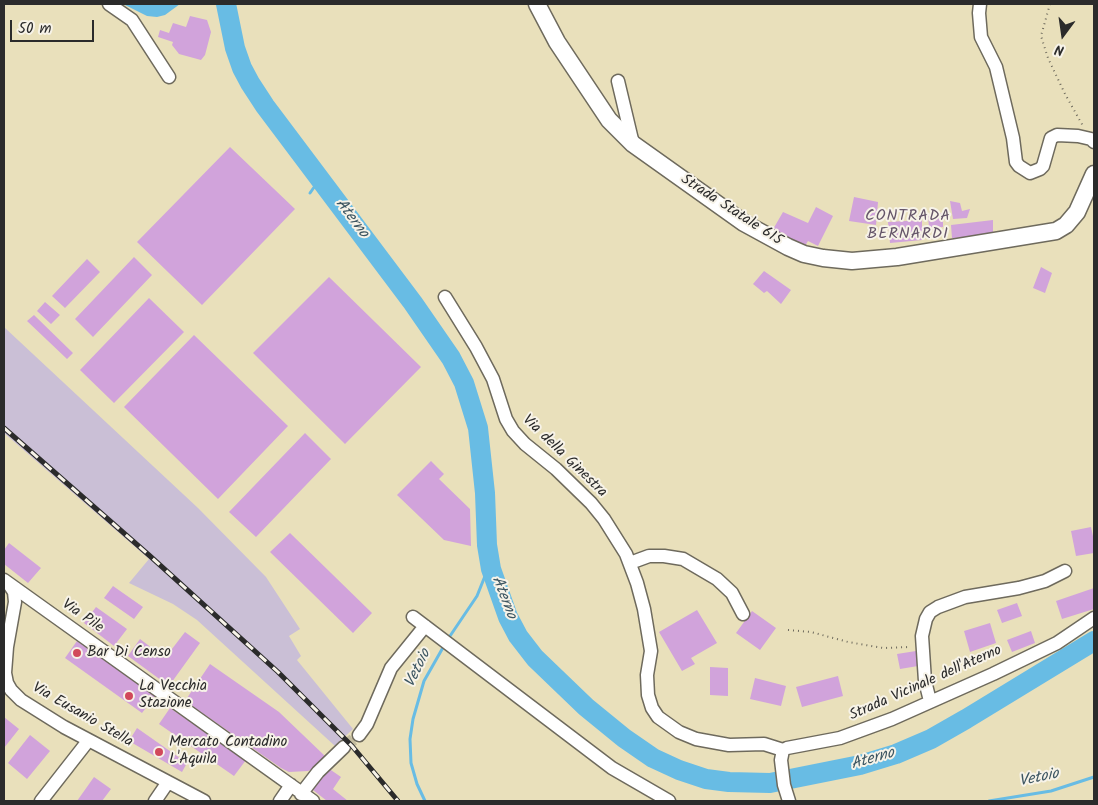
<!DOCTYPE html>
<style>
body{margin:0}
#map{position:relative;width:1098px;height:805px;overflow:hidden;background:#e9e0bb;font-family:Kalam,sans-serif}
canvas{display:block}
.frame{position:absolute;inset:0;border:5px solid #2b2b2b;pointer-events:none}
.north{position:absolute;left:1038px;top:10px;width:50px;height:50px;-webkit-text-stroke:4px #f7f3e8;paint-order:stroke;rotate:194deg;font-size:14px;font-weight:700;line-height:20px;text-align:center;color:#2b2b2b}
.north::after{content:'';display:block;margin:auto;width:18px;height:22px;background:#2b2b2b;clip-path:polygon(50% 0,100% 100%,50% 72%,0 100%)}
.scale{position:absolute;left:10px;top:20px;width:84px;height:22px;box-sizing:border-box;border:2px solid #2b2b2b;border-top:0;padding-left:6px;font-size:15px;line-height:18px;white-space:nowrap;color:#2b2b2b;-webkit-text-stroke:4px #f7f3e8;paint-order:stroke}
</style>
<div id="map">
<canvas width="1098" height="805"></canvas>
<div class="frame"></div>
<div class="north">N</div>
<div class="scale">50 m</div>
</div>
<script>
const context = document.querySelector('canvas').getContext('2d');
context.lineJoin = 'round';
function paint(path, color) {
  context.fillStyle = color;
  context.fill(path, 'evenodd');
}
function shape(rows) {
  const path = new Path2D();
  for (const r of rows) {
    path.moveTo(r[0], r[1]);
    for (let i = 2; i < r.length; i += 2) path.lineTo(r[i], r[i + 1]);
  }
  return path;
}
function stroke(path, color, width, dash) {
  context.strokeStyle = color;
  context.lineWidth = width;
  context.lineCap = dash ? 'butt' : 'round';
  context.setLineDash(dash || []);
  context.stroke(path);
}
function drawText(font, color, halo, rows, align = 'center') {
  context.font = font + ' Kalam,sans-serif';
  context.lineWidth = 4;
  context.setLineDash([]);
  context.textBaseline = 'middle';
  context.strokeStyle = halo;
  context.fillStyle = color;
  for (const [text, x, y, turn = 0] of rows) {
    context.save();
    context.translate(x, y);
    context.rotate((+turn || 0) * Math.PI / 180);
    context.textAlign = isNaN(turn) ? turn : align;
    if (halo) context.strokeText(text, 0, 0);
    context.fillText(text, 0, 0);
    context.restore();
  }
}
paint(shape([
 [4,327,198,508,266,577,300,629,289,636,301,656,297,660,353,729,335,746,197,620,173,604,129,583,149,559,4,433]
]), '#cabfd6');
paint(shape([
 [123,4,180,4,165,15,157,17,147,16]
]), '#68bce4');
stroke(shape([
 [310,193,317,183,318,174],
 [448,639,477,596,487,571,489,557],
 [425,801,417,784,411,763,410,739,413,719,424,681,445,644],
 [989,801,1051,791,1094,777]
]), '#68bce4', 3);
stroke(shape([
 [226,4,235,48,242,68,250,83,265,106,413,303,451,358,464,383,478,428,485,493,487,545,491,569,508,617,518,636,535,658,586,707,624,738,653,758,679,770,706,779,729,782,770,783,860,765,896,754,931,739,966,719,1094,641]
]), '#68bce4', 20);
paint(shape([
 [190,16,207,20,211,32,205,55,201,60,179,54,172,45,173,42,158,37,160,30,169,33,173,23,186,27],
 [230,147,295,209,202,305,137,242],
 [854,197,878,202,876,225,849,221],
 [950,201,960,203,962,211,970,209,967,218,953,219],
 [816,207,833,216,818,246,808,241,805,246,772,231,783,212,808,223],
 [943,213,943,227,929,228,928,215],
 [922,220,922,240,890,243,888,222],
 [993,220,993,237,952,238,951,225],
 [134,257,152,275,93,337,75,319],
 [87,259,100,272,65,308,52,296],
 [1041,267,1052,273,1045,293,1033,288],
 [764,271,791,290,781,304,767,291,764,293,753,284],
 [329,277,421,367,345,444,253,353],
 [149,298,184,332,114,403,80,370],
 [45,302,60,315,51,324,37,311],
 [34,315,73,353,67,359,27,321],
 [194,335,288,426,218,499,124,407],
 [305,433,331,459,256,537,229,512],
 [431,461,444,474,439,479,470,509,471,546,444,540,397,495],
 [1091,527,1094,541,1094,553,1076,556,1071,531],
 [290,533,372,613,353,633,270,552],
 [9,543,41,568,28,583,4,564,4,550],
 [113,586,143,607,134,619,104,598],
 [1094,588,1094,609,1062,619,1056,601],
 [1017,603,1022,616,1002,623,997,610],
 [96,607,127,629,114,646,84,623],
 [697,610,717,643,691,658,695,664,682,671,659,632],
 [752,611,776,628,760,650,736,633],
 [990,623,996,643,970,652,964,631],
 [1031,631,1035,643,1012,652,1007,640],
 [185,632,200,643,169,686,128,656,140,639,165,658],
 [77,641,155,696,142,713,65,658],
 [916,651,918,666,900,669,897,654],
 [210,664,279,712,326,757,315,768,308,771,289,772,281,768,185,701],
 [710,667,728,668,728,696,710,695],
 [838,676,843,696,802,707,796,687],
 [755,678,786,686,781,706,750,699],
 [170,708,246,760,234,776,159,724],
 [4,717,19,729,4,748],
 [137,728,187,763,182,772,129,741],
 [30,735,50,751,27,779,8,763],
 [328,768,341,777,333,789,348,801,327,801,313,790],
 [94,777,111,789,102,801,77,801]
]), '#d1a3db');
stroke(shape([
 [344,747,359,735]
]), '#c3bc9e', 12, [12, 6]);
const minor = shape([
 [109,4,132,20,169,77],
 [980,4,979,13,981,37,996,67,1013,138,1016,162,1019,166,1030,173,1040,169,1043,166,1051,138,1057,135,1078,136,1091,139,1094,142],
 [618,81,633,144],
 [445,297,476,347,493,379,506,419,513,431,525,444,556,469,591,503,604,519,626,554,637,583,644,609,651,651,647,675,648,695,652,708,658,717,679,732,696,739,729,745,764,744,783,750],
 [630,563,649,556,664,556,683,559,717,579,732,593,743,614],
 [4,580,313,801],
 [10,586,14,592,15,602,7,647,5,673,7,683,11,690,21,700,64,727,204,801],
 [413,617,612,768,669,801],
 [930,701,925,681,922,636,926,619,930,612,938,607,965,597,1019,588,1045,581,1065,571],
 [359,735,367,724,391,668,425,626],
 [301,794,318,772,344,747],
 [41,801,88,741],
 [155,801,168,782],
 [280,801,291,785],
 [789,801,784,785,781,760,783,750,787,748,840,738,892,719,993,674,1057,643,1094,618]
]);
const major = shape([
 [537,4,557,42,609,120,633,144,744,223,788,247,804,254,823,258,852,261,897,257,1056,231,1066,225,1077,212,1094,174]
]);
stroke(minor, '#6e6a5d', 15);
stroke(major, '#6e6a5d', 19);
stroke(shape([
 [1050,4,1041,36,1048,58,1065,94,1083,126],
 [788,630,811,632,848,642,883,648,910,647]
]), '#6e6a5d', 2, [1, 4]);
stroke(minor, '#fff', 12);
stroke(major, '#fff', 16);
const rail = shape([
 [4,428,150,556,278,672,352,746,398,801]
]);
stroke(rail, '#2b2b2b', 5);
stroke(rail, '#f7f3e8', 3, [9]);
for (const [x, y, r, color] of [
 [77,653,5,"#d1495b"],
 [129,696,5,"#d1495b"],
 [159,752,5,"#d1495b"]
]) {
  const dot = new Path2D();
  dot.arc(x, y, r, 0, 2 * Math.PI);
  context.fillStyle = color;
  context.fill(dot);
  stroke(dot, '#f7f3e8', 2);
}
drawText('15px', '#2b2b2b', '#f7f3e8', [
 ["Strada Statale 615",731,211,33],
 ["Via della Ginestra",564,457,44],
 ["Via Pile",82,617,35],
 ["Strada Vicinale dell'Aterno",926,684,-24],
 ["Via Eusanio Stella",82,716,30]
]);
drawText('15px', '#2b2b2b', '#f7f3e8', [
 ["Bar Di Censo",87,653],
 ["La Vecchia",139,687],
 ["Stazione",139,704],
 ["Mercato Contadino",169,743],
 ["L'Aquila",169,760]
], 'left');
context.letterSpacing = '1px';
drawText('16px', '#655569', '#f7f3e8', [
 ["CONTRADA",908,217],
 ["BERNARDI",908,235]
]);
context.letterSpacing = '0px';
drawText('italic 16px', '#3d5662', '#f7f3e8', [
 ["Aterno",351,219,53],
 ["Aterno",503,598,69],
 ["Vetoio",419,669,-64],
 ["Aterno",873,760,-16],
 ["Vetoio",1039,779,-12]
]);
</script>
